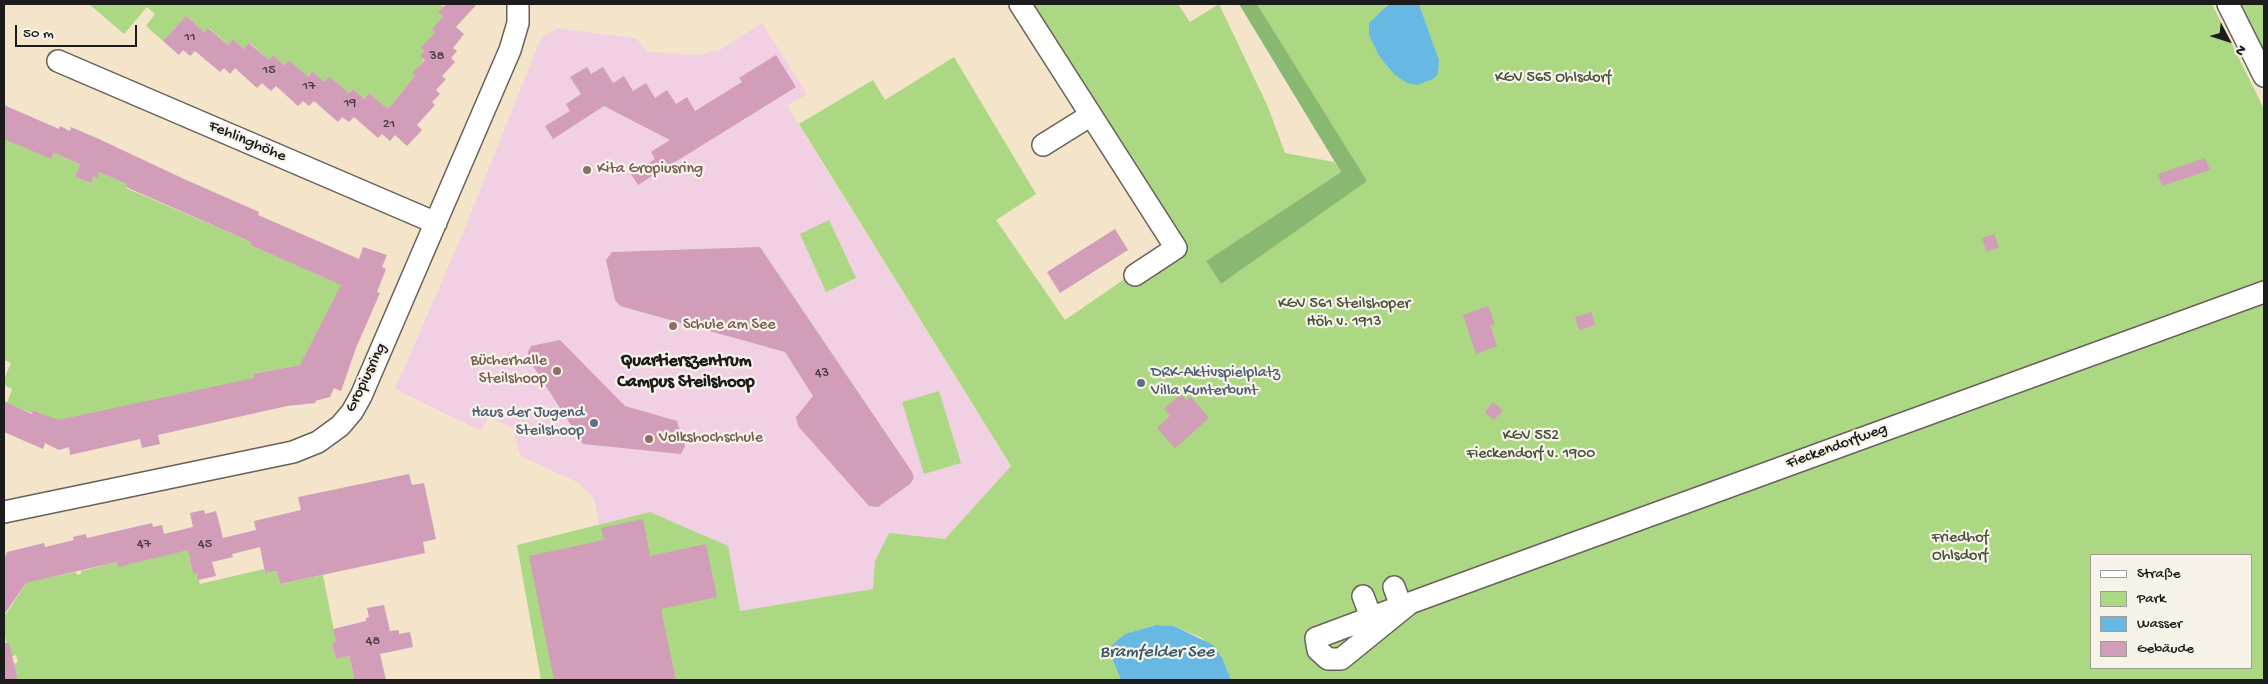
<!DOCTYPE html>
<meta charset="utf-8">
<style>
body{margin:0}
#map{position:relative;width:2268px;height:684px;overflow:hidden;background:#f3e4ca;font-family:"Gochi Hand",sans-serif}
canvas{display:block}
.frame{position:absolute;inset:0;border:5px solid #1c1c1c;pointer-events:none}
.legend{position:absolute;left:2090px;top:554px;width:162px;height:115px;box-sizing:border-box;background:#f7f3e8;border:1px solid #9f9d96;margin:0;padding:6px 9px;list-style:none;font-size:15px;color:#1c1c1c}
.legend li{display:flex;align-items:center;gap:10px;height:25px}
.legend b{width:25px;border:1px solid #9f9d96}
.north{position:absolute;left:2203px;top:15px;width:50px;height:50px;-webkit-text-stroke:4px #f7f3e8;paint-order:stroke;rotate:130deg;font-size:14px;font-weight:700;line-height:20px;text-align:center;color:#1c1c1c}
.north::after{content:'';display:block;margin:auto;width:18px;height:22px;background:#1c1c1c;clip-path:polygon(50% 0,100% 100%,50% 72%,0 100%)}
.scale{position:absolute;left:15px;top:25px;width:122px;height:22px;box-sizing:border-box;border:2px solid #1c1c1c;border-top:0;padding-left:6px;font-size:15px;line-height:18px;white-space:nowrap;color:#1c1c1c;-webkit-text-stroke:4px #f7f3e8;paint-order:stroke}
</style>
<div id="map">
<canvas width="2268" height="684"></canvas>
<div class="frame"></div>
<ul class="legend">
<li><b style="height:6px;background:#fff"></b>Straße</li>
<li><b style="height:14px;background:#acd783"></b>Park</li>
<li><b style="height:14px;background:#67b8e2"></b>Wasser</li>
<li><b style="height:14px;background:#d19db8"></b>Gebäude</li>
</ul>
<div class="north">N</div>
<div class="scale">50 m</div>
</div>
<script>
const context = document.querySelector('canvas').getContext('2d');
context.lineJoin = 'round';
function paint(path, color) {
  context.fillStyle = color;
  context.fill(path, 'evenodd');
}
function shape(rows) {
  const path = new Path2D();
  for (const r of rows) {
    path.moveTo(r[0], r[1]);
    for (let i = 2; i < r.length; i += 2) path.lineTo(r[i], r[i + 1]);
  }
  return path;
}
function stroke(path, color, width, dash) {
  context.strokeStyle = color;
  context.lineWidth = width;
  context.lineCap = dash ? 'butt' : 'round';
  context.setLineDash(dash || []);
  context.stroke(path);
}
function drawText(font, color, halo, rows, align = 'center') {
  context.font = font + ' "Gochi Hand",sans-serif';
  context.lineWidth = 4.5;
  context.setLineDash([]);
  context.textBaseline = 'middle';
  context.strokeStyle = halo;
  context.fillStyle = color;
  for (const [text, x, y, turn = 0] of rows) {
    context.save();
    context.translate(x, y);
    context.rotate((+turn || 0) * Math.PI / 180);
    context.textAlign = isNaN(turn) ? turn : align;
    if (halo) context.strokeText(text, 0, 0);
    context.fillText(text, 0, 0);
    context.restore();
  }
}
paint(shape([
 [762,23,807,94,787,106,1011,467,945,539,889,533,875,561,874,589,739,611,650,512,599,525,594,498,577,482,520,456,513,428,489,417,481,431,395,389,463,233,541,38,558,28,637,39,647,52,698,55,720,50]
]), '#f1d0e3');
paint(shape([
 [89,4,440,4,443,7,439,13,443,16,432,29,435,32,420,48,424,51,420,56,424,60,413,73,415,76,388,109,369,93,364,99,353,89,349,93,329,76,324,82,312,71,307,77,289,60,284,65,273,55,269,60,250,43,244,49,233,39,228,45,209,28,204,32,186,16,163,41,146,26,155,14,147,7,124,34],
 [1029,4,1178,4,1190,22,1219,4,1268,107,1285,153,1334,162,1341,172,1206,261,1221,284,1366,181,1257,4,1389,4,1385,6,1439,60,1419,4,2212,4,2264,109,2264,284,1509,555,1514,571,2264,299,2264,680,1231,680,1202,638,1174,626,1156,625,1125,634,1111,656,1121,680,541,680,517,545,650,512,728,546,740,611,873,589,875,561,889,533,945,539,1011,466,799,124,873,80,885,100,954,57,1036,194,996,220,1065,320,1177,243],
 [2092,555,2252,555,2252,668,2092,668],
 [2241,4,2264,4,2264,52],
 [4,138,51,159,54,153,80,164,75,177,90,183,94,176,97,177,99,172,127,184,126,188,251,242,250,245,337,283,351,281,300,365,253,374,254,379,50,422,46,415,34,410,32,413,14,406,10,414,4,411,12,389,4,385,4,379,11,363,4,360],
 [829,220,856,278,826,292,800,234],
 [939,391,961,463,924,474,902,402],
 [192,549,189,556,193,573,197,573,200,584,264,569,265,573,277,571,280,584,323,575,336,641,332,643,336,659,349,656,353,672,357,672,359,680,18,680,14,664,18,662,16,655,10,657,4,633,4,617,27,582,76,572,77,575,81,574,81,571,117,562]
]), '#acd783');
paint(shape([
 [1239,4,1257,4,1367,181,1221,284,1206,261,1341,172]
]), '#89b871');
paint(shape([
 [1389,4,1419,4,1439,60,1438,74,1433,79,1417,85,1407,83,1394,74,1379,56,1369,35,1369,23],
 [1156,625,1174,626,1213,645,1222,658,1231,680,1121,680,1111,656,1111,646,1125,634]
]), '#67b8e2');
paint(shape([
 [446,4,477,4,456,27,464,34,453,48,457,51,451,58,455,62,442,76,446,79,436,90,440,94,432,102,435,105,417,125,422,130,407,146,395,135,390,141,382,134,378,138,354,117,349,122,342,117,338,122,314,101,309,106,303,101,298,106,276,86,271,91,262,83,257,88,235,68,230,74,224,68,220,72,195,51,190,56,183,50,179,55,163,41,186,16,204,32,208,28,228,45,233,39,244,49,249,43,269,60,273,55,284,65,289,60,308,77,312,71,324,82,329,76,349,93,353,89,364,99,369,93,388,109,415,76,412,73,425,60,420,56,424,51,420,48,435,32,432,29,443,16,438,13],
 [776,55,796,87,638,185,631,174,655,159,651,152,670,140,604,106,553,139,545,126,570,111,566,104,581,94,570,77,587,67,591,74,603,67,613,83,624,76,633,91,646,83,655,98,667,90,676,104,687,97,695,111,742,82,739,78],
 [4,105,59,129,60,126,70,131,71,127,101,140,184,179,259,212,258,215,359,259,363,247,387,255,382,267,386,269,377,292,380,293,356,348,341,391,334,388,330,397,315,401,316,403,287,406,158,435,160,444,142,448,140,439,70,455,69,447,59,450,45,443,43,449,4,432,4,401,32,414,33,410,58,420,254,378,253,374,300,365,341,285,250,245,251,242,126,187,127,184,99,172,97,178,94,176,91,183,75,177,80,164,54,153,51,159,4,139],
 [2205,158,2210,170,2162,186,2158,174],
 [1115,229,1128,250,1060,293,1047,272],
 [1994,234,1999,247,1987,252,1982,238],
 [760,247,912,472,914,478,910,484,878,507,869,506,798,426,796,417,813,396,785,352,620,306,615,300,606,260,612,252],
 [1488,306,1495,324,1490,325,1497,346,1476,354,1463,315],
 [1591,312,1595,325,1579,330,1575,317],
 [560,340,625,406,677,421,685,446,681,454,583,444,528,358,528,352,531,346],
 [1181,394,1186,400,1190,396,1209,418,1175,448,1157,428,1170,416,1164,409],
 [1493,402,1503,410,1494,420,1485,412],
 [409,474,412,485,424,483,436,539,423,542,425,553,280,584,277,571,265,573,260,547,232,554,233,557,212,562,216,576,198,580,197,573,193,574,188,550,118,567,117,562,26,583,4,615,4,560,7,552,44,543,45,547,74,540,73,537,86,534,87,538,152,523,153,527,162,525,164,534,193,527,190,513,204,510,205,514,216,511,223,538,256,530,254,521,301,510,298,497],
 [643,519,650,556,706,544,717,597,661,609,676,680,554,680,529,556,604,540,601,528],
 [384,605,390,631,399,630,399,634,410,632,413,647,380,654,386,680,355,680,349,656,336,659,332,643,336,641,333,629,366,621,366,618,369,617,367,608],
 [4,643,9,643,18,680,4,680]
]), '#d19db8');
const minor = shape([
 [1020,4,1176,248,1135,275],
 [2228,4,2264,76],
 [58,61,436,223],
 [1043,145,1091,115],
 [4,512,293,452,318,442,340,426,352,412,361,396,510,50,518,23,518,4],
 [1394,587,1401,606],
 [1363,596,1371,617],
 [1410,603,1341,659,1328,659,1318,650,1316,638,1410,603,1470,581,2264,292]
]);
stroke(minor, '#676259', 24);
stroke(minor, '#fff', 21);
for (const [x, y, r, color] of [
 [587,170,5,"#8d6e63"],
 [673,326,5,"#8d6e63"],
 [557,371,5,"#8d6e63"],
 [1141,383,5,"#5c6f8a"],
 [594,423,5,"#5c6f8a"],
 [649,439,5,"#8d6e63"]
]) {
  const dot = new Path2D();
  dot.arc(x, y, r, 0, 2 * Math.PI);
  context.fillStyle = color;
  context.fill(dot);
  stroke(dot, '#f7f3e8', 2);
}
drawText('14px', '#493c43', null, [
 ["11",190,38],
 ["38",437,57],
 ["15",269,71],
 ["17",309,87],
 ["19",350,104],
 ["21",389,125],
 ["43",822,374],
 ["47",144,545],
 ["45",205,545],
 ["48",373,642]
]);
drawText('16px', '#47543b', '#f7f3e8', [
 ["KGV 565 Ohlsdorf",1553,79],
 ["KGV 561 Steilshoper",1344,305],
 ["Höh v. 1913",1344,323],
 ["KGV 552",1531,437],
 ["Fieckendorf v. 1900",1531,455],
 ["Friedhof",1960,539],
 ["Ohlsdorf",1960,557]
]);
drawText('16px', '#1c1c1c', '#f7f3e8', [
 ["Fehlinghöhe",247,142,23],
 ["Gropiusring",367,378,-64],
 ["Fieckendorfweg",1837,447,-20]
]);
drawText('16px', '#785e54', '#f7f3e8', [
 ["Kita Gropiusring",597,170],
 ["Schule am See",683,326],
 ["Bücherhalle",547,362,"right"],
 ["Steilshoop",547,380,"right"],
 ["Volkshochschule",659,439]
], 'left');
drawText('16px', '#4e5e75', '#f7f3e8', [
 ["DRK-Aktivspielplatz",1151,374],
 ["Villa Kunterbunt",1151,392],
 ["Haus der Jugend",584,414,"right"],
 ["Steilshoop",584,432,"right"]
], 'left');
drawText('bold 18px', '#1c1c1c', '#f7f3e8', [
 ["Quartierszentrum",686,362],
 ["Campus Steilshoop",686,383]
]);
drawText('italic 18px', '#3a5a6b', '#f7f3e8', [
 ["Bramfelder See",1157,653]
]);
</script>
